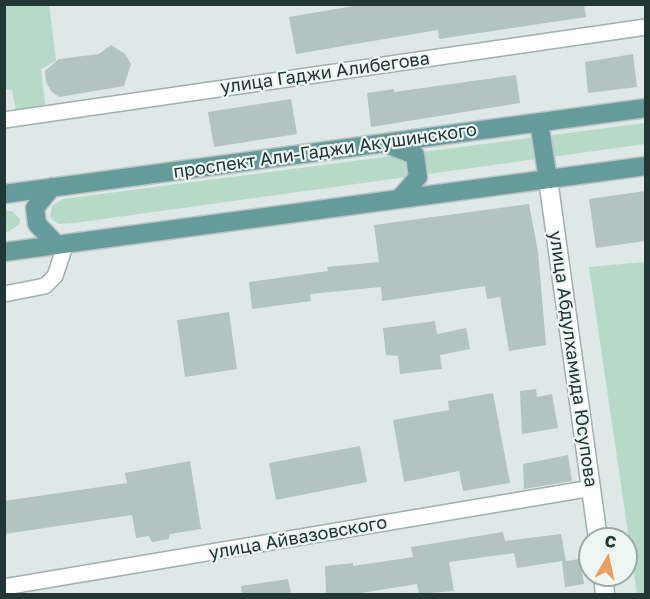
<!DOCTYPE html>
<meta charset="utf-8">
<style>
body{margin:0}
#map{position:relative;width:650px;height:599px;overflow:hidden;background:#dee8e6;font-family:"Golos Text",sans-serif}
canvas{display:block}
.frame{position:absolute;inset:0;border:6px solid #203736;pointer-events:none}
.north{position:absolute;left:578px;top:527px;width:60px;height:60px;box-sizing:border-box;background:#eef6f3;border:2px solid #9caaa7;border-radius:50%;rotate:9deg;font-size:16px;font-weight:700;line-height:24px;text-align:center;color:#203736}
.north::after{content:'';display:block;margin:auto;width:21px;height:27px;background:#e9a05b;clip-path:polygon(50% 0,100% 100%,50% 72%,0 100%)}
</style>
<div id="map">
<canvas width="650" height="599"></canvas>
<div class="frame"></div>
<div class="north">С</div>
</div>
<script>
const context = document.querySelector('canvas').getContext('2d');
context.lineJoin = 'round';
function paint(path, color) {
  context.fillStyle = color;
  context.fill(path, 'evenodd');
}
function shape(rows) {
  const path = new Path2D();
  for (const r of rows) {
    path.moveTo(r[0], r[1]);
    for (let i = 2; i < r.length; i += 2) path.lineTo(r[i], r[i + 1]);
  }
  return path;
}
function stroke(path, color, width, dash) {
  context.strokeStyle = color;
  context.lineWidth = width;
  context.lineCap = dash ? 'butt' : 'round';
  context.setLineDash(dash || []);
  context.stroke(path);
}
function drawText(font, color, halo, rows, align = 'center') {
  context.font = font + ' "Golos Text",sans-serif';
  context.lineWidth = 4.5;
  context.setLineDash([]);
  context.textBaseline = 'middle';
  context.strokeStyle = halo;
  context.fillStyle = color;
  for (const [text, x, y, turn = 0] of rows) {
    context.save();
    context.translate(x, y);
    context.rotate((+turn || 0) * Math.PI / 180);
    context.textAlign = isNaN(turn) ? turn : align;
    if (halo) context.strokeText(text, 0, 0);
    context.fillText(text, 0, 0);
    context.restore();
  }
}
paint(shape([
 [5,5,49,5,56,61,41,69,46,112,17,116,12,90,5,89],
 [645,123,645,144,74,223,58,224,50,217,52,206,63,199],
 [5,211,12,211,20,219,19,225,5,233],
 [645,262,646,594,637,594,589,267]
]), '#b7d9c8');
paint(shape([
 [365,4,584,4,586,17,439,39,438,30,296,54,289,17],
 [111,45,125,54,131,64,124,86,59,97,51,91,46,82,45,71,59,59,99,54],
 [633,54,637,87,588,93,585,62],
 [516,75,520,103,371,127,367,93,394,89,394,92],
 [291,99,297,134,214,147,208,112],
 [645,191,645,241,596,248,589,199],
 [529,204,538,252,546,345,509,351,500,297,487,299,485,286,382,301,381,287,310,294,311,301,252,309,249,282,328,271,327,267,379,262,374,225],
 [229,312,237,369,185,377,177,320],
 [435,321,437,334,466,328,470,349,440,355,442,369,400,374,398,356,386,355,383,328],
 [536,389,537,397,552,394,558,428,522,434,520,391],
 [493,393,510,483,463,491,459,471,404,482,393,420,449,410,448,401],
 [360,446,367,482,276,500,269,463],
 [568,455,572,481,524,489,523,464],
 [190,461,201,529,170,534,169,539,152,542,149,536,136,538,132,515,4,534,4,501,127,483,125,473],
 [503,532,505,541,561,534,566,561,580,559,584,584,565,587,562,561,517,568,514,553,449,562,454,591,419,594,417,584,355,594,326,594,325,566,353,563,353,566,413,557,411,547],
 [288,579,291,594,242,594,241,586]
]), '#b3c3c0');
const minor = shape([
 [4,120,646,27],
 [4,294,45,286,55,276,66,243],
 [4,587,592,488]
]);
const tertiary = shape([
 [548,179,598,539],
 [603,575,605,594]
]);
const primary = shape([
 [539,122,548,179],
 [384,143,415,155,418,177,400,198],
 [52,187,35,208,37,224,57,245],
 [4,194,646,108],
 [4,252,646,166]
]);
stroke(minor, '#a1afae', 18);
stroke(tertiary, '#a1afae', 21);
stroke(primary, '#bcc3c3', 21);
stroke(minor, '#fff', 15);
stroke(tertiary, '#fff', 18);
stroke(primary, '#659c9b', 18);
drawText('18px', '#203736', '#eef6f3', [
 ["улица Гаджи Алибегова",325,73,-8],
 ["проспект Али-Гаджи Акушинского",325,151,-8],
 ["улица Абдулхамида Юсупова",573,359,82],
 ["улица Айвазовского",298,538,-10]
]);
</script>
